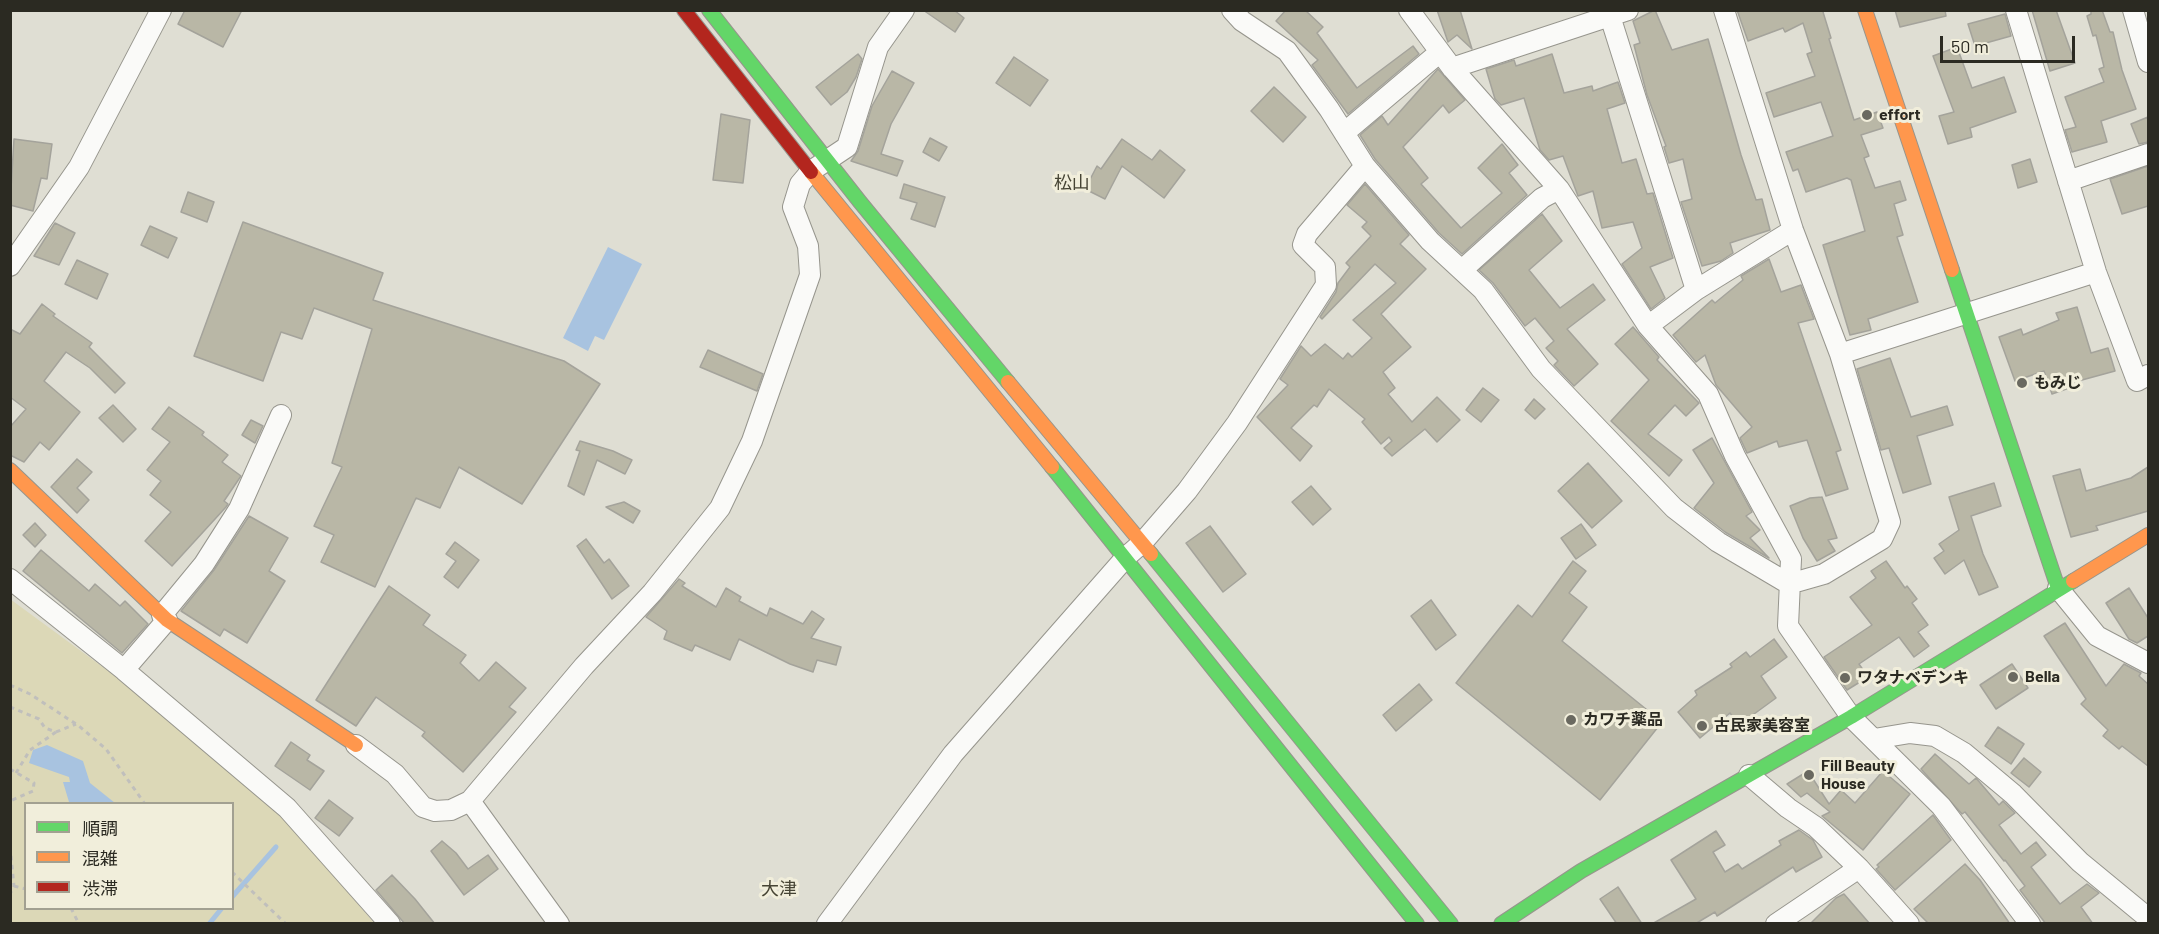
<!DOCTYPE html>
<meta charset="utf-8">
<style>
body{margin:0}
#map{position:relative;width:2159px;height:934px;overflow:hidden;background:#dfded3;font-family:Barlow,"Noto Sans JP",sans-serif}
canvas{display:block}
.frame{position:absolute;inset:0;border:12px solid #2b2a22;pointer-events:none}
.legend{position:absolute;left:24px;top:802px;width:210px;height:108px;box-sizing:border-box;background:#f1eedb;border:2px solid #a2a091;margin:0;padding:8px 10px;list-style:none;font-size:18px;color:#2b2a22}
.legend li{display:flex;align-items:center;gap:12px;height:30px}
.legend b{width:30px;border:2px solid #a2a091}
.scale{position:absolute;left:1940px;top:36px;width:135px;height:27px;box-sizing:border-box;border:3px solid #2b2a22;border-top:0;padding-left:8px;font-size:18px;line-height:21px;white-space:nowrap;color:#2b2a22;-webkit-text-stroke:4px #f1eedb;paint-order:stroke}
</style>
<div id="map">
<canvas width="2159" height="934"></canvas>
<div class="frame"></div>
<ul class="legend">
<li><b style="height:8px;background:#63d668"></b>順調</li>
<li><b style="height:8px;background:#ff974d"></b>混雑</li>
<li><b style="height:8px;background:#b3261e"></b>渋滞</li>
</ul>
<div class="scale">50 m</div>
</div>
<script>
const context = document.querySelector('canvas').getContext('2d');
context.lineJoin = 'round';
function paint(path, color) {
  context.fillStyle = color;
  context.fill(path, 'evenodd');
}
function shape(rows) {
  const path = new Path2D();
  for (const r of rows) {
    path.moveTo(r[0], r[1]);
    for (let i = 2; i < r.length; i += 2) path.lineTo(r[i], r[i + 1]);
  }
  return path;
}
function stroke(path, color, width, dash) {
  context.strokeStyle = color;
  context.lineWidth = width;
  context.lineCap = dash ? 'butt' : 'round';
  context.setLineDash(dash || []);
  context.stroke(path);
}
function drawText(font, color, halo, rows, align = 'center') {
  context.font = font + ' Barlow,"Noto Sans JP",sans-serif';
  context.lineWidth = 6;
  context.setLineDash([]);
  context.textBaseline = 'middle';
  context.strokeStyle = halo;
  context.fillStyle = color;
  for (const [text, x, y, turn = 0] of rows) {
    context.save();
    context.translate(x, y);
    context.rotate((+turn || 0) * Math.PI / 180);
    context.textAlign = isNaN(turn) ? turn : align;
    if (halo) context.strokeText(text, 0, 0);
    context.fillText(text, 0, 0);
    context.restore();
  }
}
paint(shape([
 [10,599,115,676,287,821,374,923,11,923],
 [26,804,232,804,232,908,26,908]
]), '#dcd8b7');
paint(shape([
 [608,247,642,264,604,340,595,336,588,351,563,338],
 [47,745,83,761,90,783,115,803,69,802,63,782,70,782,69,777,29,763,33,750]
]), '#a8c3e0');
stroke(shape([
 [232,897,276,847],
 [209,924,222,908]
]), '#a8c3e0', 5);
const building = shape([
 [185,10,242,10,223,47,178,24,185,10],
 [923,10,954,10,964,18,955,32,923,10],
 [1286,10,1305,10,1323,27,1317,33,1357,88,1413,46,1419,54,1348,114,1312,65,1318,60,1276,21,1286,10],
 [1437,10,1460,10,1472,49,1457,35,1448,42,1437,10],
 [1655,10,1672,50,1708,39,1741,155,1756,200,1762,199,1770,230,1730,243,1733,253,1721,261,1702,266,1681,202,1692,199,1683,159,1669,163,1664,147,1666,146,1647,95,1634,45,1640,43,1633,21,1655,10],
 [1737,10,1826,10,1823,12,1831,38,1829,39,1854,120,1877,112,1883,128,1861,135,1869,156,1864,158,1875,188,1900,181,1906,200,1894,204,1903,235,1897,237,1918,302,1868,319,1871,330,1850,335,1823,245,1865,231,1851,180,1847,178,1806,192,1798,169,1793,171,1786,152,1833,136,1821,102,1774,117,1766,93,1815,76,1807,54,1812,52,1803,23,1785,32,1783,28,1748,41,1737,10],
 [1895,10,1945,10,1946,16,1900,27,1895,10],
 [2032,10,2056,10,2075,63,2050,71,2032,10],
 [2091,10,2102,10,2110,32,2113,32,2122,70,2136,109,2101,121,2107,142,2072,152,2065,130,2076,127,2065,97,2104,82,2099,69,2104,67,2096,35,2093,36,2087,16,2091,14,2091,10],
 [2005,14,2011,36,1975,46,1968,24,2005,14],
 [1957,47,1972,88,2004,77,2016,112,1970,128,1972,137,1948,144,1939,116,1954,112,1933,56,1957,47],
 [858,54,862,59,856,77,847,92,831,105,816,87,858,54],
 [1552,54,1564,93,1592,86,1593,91,1618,82,1625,103,1607,109,1622,163,1636,159,1647,194,1653,193,1673,258,1650,267,1665,298,1651,309,1622,264,1642,248,1633,222,1602,228,1593,191,1578,196,1563,156,1549,160,1540,150,1524,98,1501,105,1495,99,1486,69,1514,60,1516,66,1552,54],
 [1014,57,1048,80,1030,106,996,83,1014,57],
 [1438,69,1465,100,1449,113,1443,105,1403,147,1428,178,1421,184,1461,228,1502,193,1478,168,1502,144,1518,165,1509,173,1527,195,1462,254,1439,233,1375,159,1360,135,1382,116,1388,125,1438,69],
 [892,71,914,83,891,124,881,154,903,161,897,176,851,161,858,151,872,106,892,71],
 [1274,87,1306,117,1283,142,1251,111,1274,87],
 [721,114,750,120,743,183,713,180,721,114],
 [2148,117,2148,142,2139,144,2131,124,2148,117],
 [930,138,947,147,939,161,923,152,930,138],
 [14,139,52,144,47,179,41,178,33,211,10,205,14,139],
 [1122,139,1152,160,1160,150,1185,170,1164,198,1122,166,1105,199,1085,189,1097,166,1101,169,1122,139],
 [2030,159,2037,182,2018,188,2012,165,2030,159],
 [2148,166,2148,206,2122,214,2110,179,2148,166],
 [904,184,945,197,935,227,911,219,917,203,900,198,904,184],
 [1365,184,1409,235,1400,244,1426,269,1381,314,1411,347,1383,372,1395,388,1388,394,1412,422,1437,397,1460,420,1437,442,1425,429,1392,456,1384,448,1392,441,1389,437,1381,444,1362,422,1365,419,1329,389,1317,407,1314,405,1291,428,1312,446,1300,461,1257,417,1288,385,1280,379,1301,346,1311,356,1325,344,1343,359,1348,353,1352,357,1372,338,1353,320,1396,283,1375,264,1322,319,1320,317,1336,292,1338,283,1350,267,1346,263,1371,236,1362,227,1367,222,1347,205,1365,184],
 [188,192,214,202,207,222,181,212,188,192],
 [1542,214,1562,241,1529,270,1560,308,1593,284,1605,300,1567,329,1598,364,1574,386,1554,365,1558,361,1546,348,1554,341,1535,318,1525,326,1493,283,1479,270,1542,214],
 [243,222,383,273,373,300,564,361,600,384,522,504,459,467,440,508,416,498,375,587,321,562,334,535,314,526,342,467,332,463,372,329,314,308,302,339,281,332,263,381,194,356,243,222],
 [55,223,75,233,59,265,34,256,55,223],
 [150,226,177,238,168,258,141,245,150,226],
 [1769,259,1781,292,1801,285,1814,319,1798,323,1841,450,1836,452,1848,489,1826,496,1807,440,1779,447,1777,441,1747,453,1740,438,1752,427,1716,385,1705,355,1696,362,1673,335,1712,300,1715,303,1743,280,1741,276,1769,259],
 [77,260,108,274,97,299,65,284,77,260],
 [42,304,55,314,53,316,92,343,89,347,125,383,115,393,90,368,66,352,44,381,80,412,49,450,40,442,24,462,10,455,10,427,26,409,10,397,10,329,20,334,42,304],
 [2077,307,2091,353,2108,348,2115,371,2071,383,2072,387,2052,394,2044,371,2015,381,1999,337,2021,329,2023,335,2059,320,2056,313,2077,307],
 [1633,327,1659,357,1657,360,1699,403,1686,416,1675,405,1648,434,1682,460,1669,476,1611,421,1649,380,1615,344,1633,327],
 [708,350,763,374,757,391,700,367,708,350],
 [1890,358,1911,417,1947,406,1953,425,1917,436,1931,484,1903,493,1889,448,1881,450,1857,369,1890,358],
 [1483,388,1499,400,1481,422,1466,410,1483,388],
 [1534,399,1545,409,1535,419,1525,410,1534,399],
 [113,405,136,429,123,442,99,418,113,405],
 [169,407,204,432,202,435,228,455,222,462,241,476,224,501,228,504,226,507,172,566,145,541,171,512,150,495,161,481,147,470,170,442,152,429,169,407],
 [251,420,263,426,255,443,242,435,251,420],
 [1712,438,1752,512,1746,516,1760,530,1750,538,1769,558,1725,532,1694,508,1714,483,1693,450,1712,438],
 [580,441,613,451,632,460,625,474,597,460,584,495,568,486,580,451,576,450,580,441],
 [77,459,92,472,77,488,89,500,77,513,51,487,77,459],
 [1588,463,1622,501,1592,528,1558,491,1588,463],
 [2148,467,2148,511,2096,526,2098,530,2071,537,2053,476,2080,469,2086,491,2131,478,2148,467],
 [1994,483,2001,506,1971,516,1983,554,1998,587,1979,595,1964,560,1945,574,1934,558,1944,551,1939,544,1959,530,1949,497,1994,483],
 [1311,486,1331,509,1313,525,1292,502,1311,486],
 [1822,497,1837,538,1828,540,1835,551,1817,561,1803,538,1790,506,1810,498,1822,497],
 [624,502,640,511,633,523,606,507,624,502],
 [249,516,288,538,269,571,285,581,247,643,224,629,220,636,181,611,214,570,249,516],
 [35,523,46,535,35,547,23,535,35,523],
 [1581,524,1596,545,1576,559,1561,538,1581,524],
 [1210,526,1246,574,1223,592,1186,543,1210,526],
 [586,539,604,563,609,559,629,586,612,599,577,546,586,539],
 [455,542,479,560,458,588,444,577,456,561,446,554,455,542],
 [41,550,89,591,95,584,120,606,125,601,148,624,122,653,23,571,41,550],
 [1573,561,1586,571,1569,593,1587,607,1562,641,1662,722,1600,800,1456,683,1518,605,1532,617,1573,561],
 [1886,561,1905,588,1907,586,1917,599,1912,603,1928,625,1918,632,1929,646,1914,657,1899,637,1859,664,1868,677,1847,690,1824,657,1872,625,1850,597,1876,578,1871,571,1886,561],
 [679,579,685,583,682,586,716,607,726,588,741,597,739,601,767,616,770,608,803,624,812,611,824,619,811,638,841,647,836,665,817,660,813,672,790,664,739,639,730,660,695,645,692,651,664,639,667,631,646,617,679,579],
 [389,586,430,615,423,625,466,655,460,663,479,681,496,662,526,688,509,707,516,712,463,772,422,736,425,732,376,697,356,726,316,700,389,586],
 [2129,588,2148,618,2148,636,2137,643,2129,639,2106,603,2129,588],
 [1431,600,1456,635,1436,650,1411,616,1431,600],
 [2065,623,2106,686,2124,664,2141,673,2139,676,2148,684,2148,766,2122,746,2119,749,2103,736,2108,730,2081,704,2086,699,2044,636,2065,623],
 [1774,639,1787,657,1761,676,1776,698,1739,725,1730,713,1700,738,1678,712,1697,695,1695,691,1732,667,1730,664,1746,652,1750,657,1774,639],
 [2012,664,2028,688,1996,709,1980,685,2012,664],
 [1419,684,1432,700,1396,731,1383,715,1419,684],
 [1998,727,2024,744,2011,764,1985,746,1998,727],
 [291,742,310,755,307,760,324,771,310,790,275,766,291,742],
 [1935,754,1969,784,1976,778,1999,805,2003,801,2015,813,1999,825,2021,854,2036,842,2046,855,2031,867,2060,904,2087,884,2099,893,2081,907,2093,924,2046,924,2020,890,2025,886,2005,860,2004,861,1965,812,1962,814,1921,769,1935,754],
 [2024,758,2041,772,2029,787,2011,773,2024,758],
 [1808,771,1829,804,1841,790,1855,803,1883,771,1910,794,1863,850,1822,816,1830,812,1807,793,1801,797,1787,784,1808,771],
 [329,800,353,818,339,836,315,818,329,800],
 [1933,815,1951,840,1895,890,1876,869,1879,867,1877,865,1933,815],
 [1799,830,1813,840,1822,857,1796,872,1793,867,1717,916,1715,912,1695,924,1652,924,1696,899,1671,860,1716,831,1725,845,1713,852,1725,872,1738,864,1742,869,1781,845,1779,841,1799,830],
 [442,841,456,853,468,869,488,855,498,869,464,895,431,851,442,841],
 [1965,864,1980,880,2010,924,1929,924,1914,909,1965,864],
 [392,875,415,899,435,924,405,924,376,890,392,875],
 [1618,887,1642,924,1617,924,1600,899,1618,887],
 [1844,894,1870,924,1810,924,1836,898,1844,894]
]);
paint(building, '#b9b7a6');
stroke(building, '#a4a39b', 1.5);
const street = shape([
 [1232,10,1242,21,1287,51,1329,109,1365,166,1430,241,1483,290,1541,369,1674,508,1718,542,1789,584,1824,574,1882,539,1890,522,1840,354,1793,230,1724,10],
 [1409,10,1452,68,1559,189,1648,326,1708,394,1735,456,1791,559,1788,626,1851,717,1941,806,2030,924],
 [2016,10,2096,272,2137,381,2148,375],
 [2133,10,2148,62],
 [1610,16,1696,290],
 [1452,68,1628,10],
 [1344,133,1440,52],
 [2068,181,2148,154],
 [10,266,79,167,161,10],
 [1462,270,1542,198,1559,189],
 [1648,326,1696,290,1793,230],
 [1840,354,2096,272],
 [10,579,124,670,287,808,390,924],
 [2058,588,2097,636,2148,663],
 [162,615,204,564,239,509,281,415],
 [124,670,167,620],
 [1874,739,1910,733,1935,736,1964,753,2013,794,2080,862,2148,918],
 [356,745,395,774,423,807,435,811,451,810,470,801,584,666,652,593,720,508,752,441,810,275,808,246,793,207,800,184,811,171,847,147,878,47,904,10],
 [1749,775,1788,808,1816,827,1859,868,1909,924],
 [470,801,559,924],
 [827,924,953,754,1126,557,1142,543,1187,491,1237,423,1326,285,1325,267,1303,245,1307,234,1365,166],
 [1776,924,1859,868]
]);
const fast = shape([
 [709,10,860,202,1008,382],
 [1952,270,2058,588],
 [1052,467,1417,924],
 [1151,554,1451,924],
 [1501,924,1581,871,1851,717,2073,581]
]);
const slow = shape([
 [1865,10,1952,270],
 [811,172,1052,467],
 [1008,382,1151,554],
 [10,470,167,620,356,745],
 [2073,581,2148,535]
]);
const jam = shape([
 [684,10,811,172]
]);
stroke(street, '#96958d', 22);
stroke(fast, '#96958d', 16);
stroke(slow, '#96958d', 16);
stroke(jam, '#96958d', 16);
stroke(shape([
 [10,685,30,694,79,726,106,749,145,804],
 [10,707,39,719,45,728,56,732,76,724],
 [10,769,34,783,33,791,10,801],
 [16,773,30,750,56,732],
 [10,847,14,886,10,894],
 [232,872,286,924],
 [14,886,26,889],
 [71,908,79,924]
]), '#c0bfbc', 3, [4.5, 4.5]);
stroke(street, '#fafaf8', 20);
stroke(fast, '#63d668', 14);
stroke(slow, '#ff974d', 14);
stroke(jam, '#b3261e', 14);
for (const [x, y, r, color] of [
 [1867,115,6,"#6a6960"],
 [2022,383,6,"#6a6960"],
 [2013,677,6,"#6a6960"],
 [1845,678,6,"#6a6960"],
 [1571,720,6,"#6a6960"],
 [1702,726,6,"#6a6960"],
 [1809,775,6,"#6a6960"]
]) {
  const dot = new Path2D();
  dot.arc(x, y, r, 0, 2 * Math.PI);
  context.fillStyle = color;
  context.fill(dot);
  stroke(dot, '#f1eedb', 2);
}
drawText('bold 16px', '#2b2a22', '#f1eedb', [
 ["effort",1879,115],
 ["もみじ",2034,383],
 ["Bella",2025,677],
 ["ワタナベデンキ",1857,678],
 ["カワチ薬品",1583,720],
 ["古民家美容室",1714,726],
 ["Fill Beauty",1821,766],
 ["House",1821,784]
], 'left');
drawText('18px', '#464434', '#f1eedb', [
 ["松山",1072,183],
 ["大津",779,889]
]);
</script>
